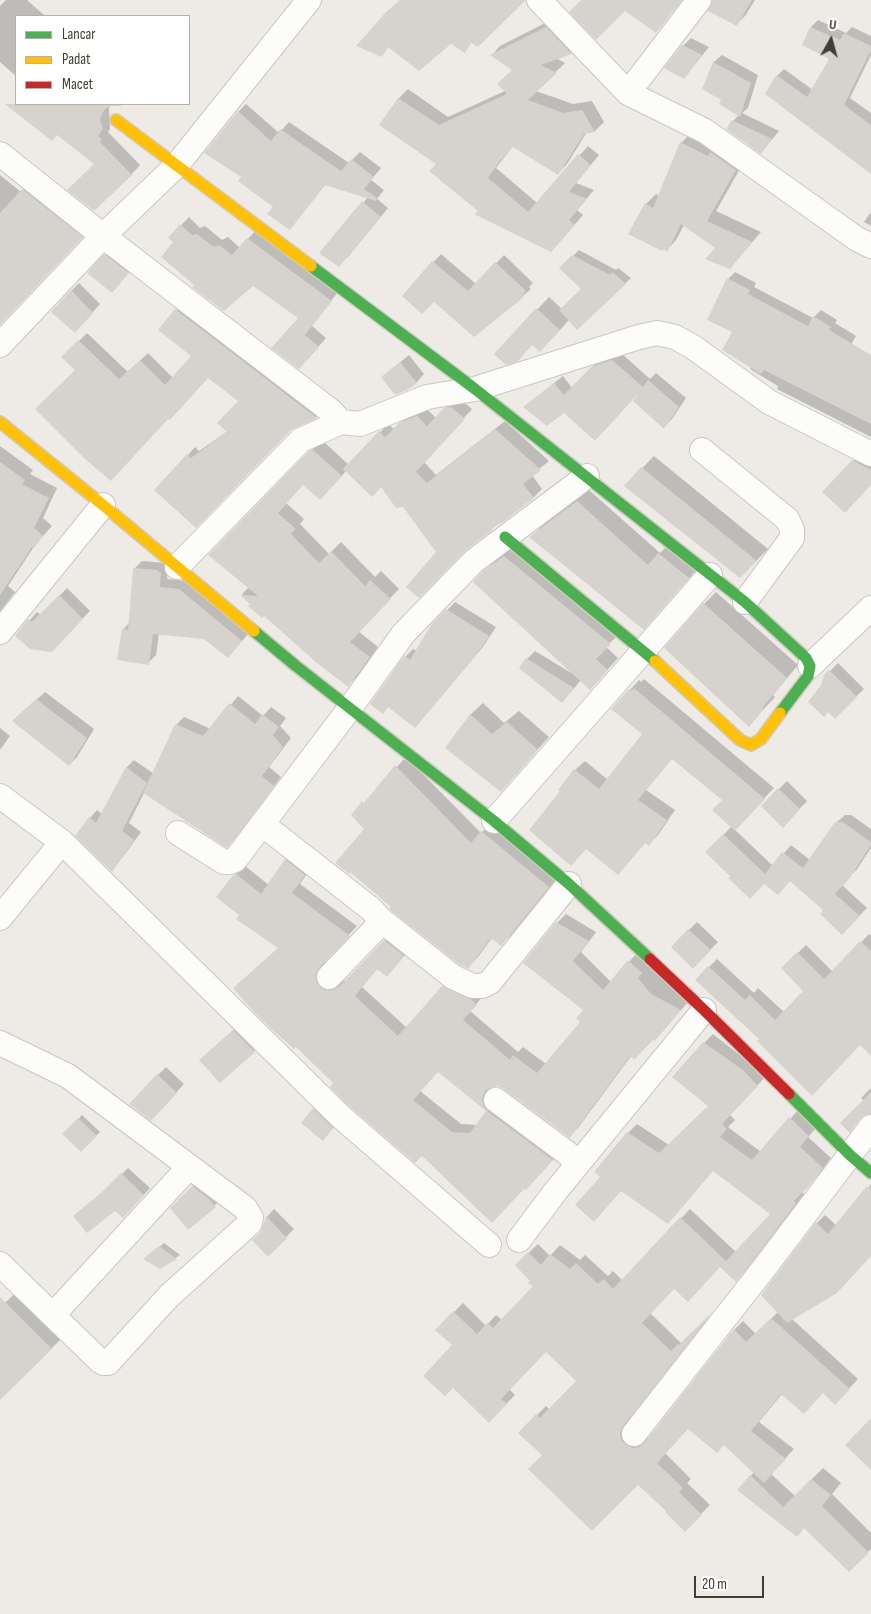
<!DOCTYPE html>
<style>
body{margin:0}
#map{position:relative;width:871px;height:1614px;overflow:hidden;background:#eeebe6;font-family:"Sofia Sans Condensed",sans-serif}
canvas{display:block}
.legend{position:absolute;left:15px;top:15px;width:175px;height:90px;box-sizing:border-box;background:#fff;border:1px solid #b4b1ad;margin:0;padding:6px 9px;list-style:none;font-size:15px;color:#433c33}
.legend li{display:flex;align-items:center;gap:10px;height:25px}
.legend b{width:25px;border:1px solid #b4b1ad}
.north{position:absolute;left:806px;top:15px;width:50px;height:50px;-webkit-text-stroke:4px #fff;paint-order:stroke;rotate:7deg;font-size:14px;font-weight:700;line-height:20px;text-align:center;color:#433c33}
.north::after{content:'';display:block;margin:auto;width:18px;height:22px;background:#433c33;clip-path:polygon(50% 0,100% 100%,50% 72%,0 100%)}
.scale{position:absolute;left:694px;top:1576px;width:70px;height:22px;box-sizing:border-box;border:2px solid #433c33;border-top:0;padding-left:6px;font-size:15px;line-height:18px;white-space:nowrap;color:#433c33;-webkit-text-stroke:4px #fff;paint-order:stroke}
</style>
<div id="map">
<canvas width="871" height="1614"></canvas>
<ul class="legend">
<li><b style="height:6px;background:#4caf50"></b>Lancar</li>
<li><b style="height:6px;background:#ffc107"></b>Padat</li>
<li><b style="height:6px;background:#c62828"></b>Macet</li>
</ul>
<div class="north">U</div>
<div class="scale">20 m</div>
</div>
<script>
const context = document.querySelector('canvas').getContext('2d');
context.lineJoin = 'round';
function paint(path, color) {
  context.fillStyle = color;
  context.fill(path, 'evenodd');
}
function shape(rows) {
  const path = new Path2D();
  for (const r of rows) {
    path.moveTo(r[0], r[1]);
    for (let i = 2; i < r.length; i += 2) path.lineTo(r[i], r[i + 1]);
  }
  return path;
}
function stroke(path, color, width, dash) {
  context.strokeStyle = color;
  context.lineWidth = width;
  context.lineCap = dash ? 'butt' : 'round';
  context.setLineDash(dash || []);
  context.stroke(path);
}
paint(shape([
 [6,0,27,0,45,16,16,16,16,76,0,62,0,6],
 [582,0,682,0,656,31,625,9],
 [717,0,755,0,745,16,737,24],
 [555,18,580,44,571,53,556,58,565,63,536,91,573,104,592,101,604,122,595,131,587,132,567,164,558,173,513,146,496,168,537,203,588,146,599,155,576,183,594,190,577,210,583,215,560,241,480,211,437,163,381,125,399,98,408,89,448,117,505,91,514,69,492,55,500,46],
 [818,20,846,33,852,27,871,36,871,55,850,98,871,113,871,172,767,94,777,76,784,69,813,90,831,58,811,27],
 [691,38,709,47,684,78,683,46],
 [722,55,758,75,748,108,742,113,779,131,761,153,733,121,739,115,723,99,704,89,714,62],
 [24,104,120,104,111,104,109,108,110,129,108,132,140,165,131,175,96,164,58,133,17,112],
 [246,104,279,133,289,122,349,163,360,152,381,168,371,180,384,190,377,199,388,208,347,258,321,253,368,197,326,184,289,229,275,207,243,177,238,112],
 [691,133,745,160,716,211,761,232,730,268,717,248,684,225,676,240,667,250,646,204,656,194,660,196,681,143],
 [0,175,21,192,33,180,92,227,0,323],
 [871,212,871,226,864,222],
 [189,217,200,228,205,226,222,240,228,237,240,248,256,230,338,292,312,326,326,338,307,360,299,318,253,284,196,284,175,242,169,238],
 [113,247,136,265,119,283,89,273],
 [579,250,616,270,618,268,631,278,577,328,569,320,552,339,533,344,517,360,496,354,549,297,562,309,583,289,561,268],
 [441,254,476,284,504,255,533,283,529,287,531,289,474,336,434,300,404,295],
 [735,272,756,283,754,287,813,318,821,310,837,320,835,323,856,336,848,350,871,362,871,437,777,389,778,386,750,369,752,367,734,332,728,279],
 [79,283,100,304,82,324,52,311],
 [184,302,324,409,316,417,291,429,196,526,188,455,195,447,199,451,228,431,240,401,208,377,178,411,77,370,63,357,87,333,128,372,148,353,173,378,193,356,160,329],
 [621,353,650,379,656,373,686,398,672,419,664,427,640,393,564,412,525,407,563,376,572,388,600,359],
 [409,355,424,374,417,382,408,388,382,378],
 [460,399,472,409,424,462,436,475,505,421,549,461,532,475,542,489,534,497,490,530,437,552,404,506,381,485,346,471,330,489,304,483,286,503,304,519,300,524,329,554,341,542,375,577,381,571,399,589,358,631,378,647,358,676,348,685,242,594,249,587,210,555,320,442,323,441,349,465,388,424,394,429,409,415,426,408,436,418,454,400],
 [0,446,33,470,30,474,57,488,43,518,52,526,35,545,8,586,15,592,0,611],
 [860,454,871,458,871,484,853,461],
 [654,456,768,549,740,577,625,486],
 [589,490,660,553,671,542,700,566,655,616,531,537,543,525],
 [515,546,621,632,606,647,618,658,590,689,581,680,570,693,527,659,535,651,573,674,573,673,474,582,496,560],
 [142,561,165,563,168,565,167,579,187,581,249,633,228,657,205,637,159,633,156,655,148,663,123,630,129,623,134,569],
 [67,588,90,611,51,650,16,636,37,612,41,615],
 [716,592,798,665,773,695,775,697,749,725,704,604],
 [455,602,496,627,482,648,415,727,389,706,372,704,405,657,413,649,417,651,432,626],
 [838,663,864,689,835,717,822,686,825,676],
 [644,679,774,788,734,829,773,866,791,845,810,860,836,823,845,815,851,815,871,829,871,848,857,869,842,885,867,908,842,933,825,910,791,880,778,893,764,883,732,876,707,852,732,826,724,799,672,758,646,790,675,810,658,835,649,844,646,842,618,874,561,791,575,770,585,761,608,780,643,734,613,709,639,680,641,682],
 [45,692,94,729,77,757,69,765,22,713],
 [238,696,263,716,271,707,286,718,280,726,291,738,269,767,281,777,235,838,227,846,144,793,129,823,141,832,119,862,112,870,90,818,97,810,102,814,127,767,134,760,154,774,176,725,184,717,211,729],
 [483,703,504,723,519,711,549,737,501,790,447,748,471,714],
 [0,728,10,736,0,750],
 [406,757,481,833,492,822,558,877,511,935,501,944,492,938,478,957,468,967,392,907,366,829,353,815],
 [787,781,807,801,783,826,762,806],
 [294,852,312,866,300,884,357,926,327,958,324,964,324,971,334,982,342,982,348,979,393,932,412,947,395,967,378,968,362,987,407,1028,452,978,484,995,470,1011,518,1052,523,1047,546,1064,582,1022,585,1010,557,923,566,914,596,932,581,952,611,982,637,953,688,1002,655,1040,654,1038,631,1056,578,1128,569,1136,504,1088,497,1085,491,1086,492,1097,561,1151,534,1180,422,1155,335,1083,280,947,241,915,234,876,245,866,269,885,286,860],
 [438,1071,488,1111,477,1125,461,1124,420,1091],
 [697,922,718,942,693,967,672,947],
 [869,934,871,936,871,1036,860,1044,761,1039,696,980,717,959,754,993,758,988,784,1012,805,991,783,968,806,945,833,972],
 [242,1023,262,1043,220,1081,209,1052],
 [713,1034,766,1076,730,1115,735,1120,728,1127,761,1152,799,1109,817,1127,808,1137,831,1158,819,1174,802,1192,804,1194,745,1271,736,1280,721,1266,674,1287,650,1313,681,1343,688,1336,689,1337,709,1317,632,1415,629,1423,641,1439,649,1438,734,1330,743,1321,756,1334,778,1312,817,1223,825,1215,837,1226,871,1184,871,1249,792,1319,858,1379,844,1394,823,1392,782,1394,759,1422,794,1449,771,1474,795,1496,823,1468,841,1483,832,1494,871,1533,871,1549,849,1570,805,1527,797,1535,739,1490,754,1472,725,1444,688,1428,665,1453,691,1479,687,1483,710,1505,685,1530,668,1511,638,1483,544,1455,520,1432,546,1406,550,1410,578,1381,546,1351,509,1389,515,1395,489,1421,453,1345,437,1329,463,1303,486,1326,496,1315,502,1320,535,1286,516,1265,538,1244,550,1256,560,1245,580,1260,585,1255,608,1276,613,1271,622,1280,690,1209,736,1252,772,1213,713,1170,602,1177,628,1133,637,1124,669,1145,709,1106,704,1043],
 [166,1067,184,1084,159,1111,158,1075],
 [871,1088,871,1112,864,1114,850,1131,864,1101,861,1098],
 [321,1101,340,1120,323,1140,314,1109],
 [82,1115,100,1132,81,1151,64,1134],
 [128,1168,150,1188,123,1217,109,1187],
 [201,1178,223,1198,188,1228,172,1208],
 [274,1209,294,1229,268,1255,261,1232,267,1217],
 [164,1243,180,1255,160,1268,148,1256],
 [16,1292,62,1338,5,1394,0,1389,0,1308]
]), '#0003');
paint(shape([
 [400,0,526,0,478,47,471,43,465,53,451,44,419,71,388,47,382,57,356,46,386,12],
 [581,0,682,0,656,33,625,11,596,40,569,12],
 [712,0,752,0,737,26,708,11],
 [546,27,572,54,541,65,557,73,528,100,563,113,582,110,595,132,584,134,558,175,513,147,500,161,488,178,528,212,578,154,591,165,569,192,587,199,569,220,575,225,551,252,474,214,478,211,429,171,436,164,379,125,398,98,439,125,507,94,497,84,512,70,490,55],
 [810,27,840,40,844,33,871,46,871,50,844,105,871,125,871,174,765,94,776,75,807,97,829,59,802,45],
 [682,45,702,55,684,79,664,68],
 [713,62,751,83,740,117,719,104,721,100,702,89],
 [5,104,122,104,121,106,110,106,104,110,100,119,103,129,98,136,102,140,100,142,132,175,94,211,67,190,94,164,57,135,52,141],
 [238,111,271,141,280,129,341,171,351,159,374,177,364,189,377,198,376,201,325,185,290,230,267,214,273,207,238,181,241,177,204,153],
 [732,120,772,139,761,154,726,129],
 [680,142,708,156,710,152,736,170,707,221,752,242,730,269,705,259,715,248,681,224,667,252,664,249,662,251,628,234,645,203,653,208],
 [22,189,83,237,0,325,0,213],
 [362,201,381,217,339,267,319,253],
 [180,224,192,235,197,234,214,247,219,245,232,255,247,238,332,301,305,335,319,347,299,369,271,348,298,318,253,286,224,311,192,287,194,285,161,257,173,242,168,238],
 [104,254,129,273,112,293,87,273],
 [572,255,610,275,612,272,626,284,577,330,559,310,581,289,559,268],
 [432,261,468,291,495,262,526,291,522,295,524,297,474,337,434,302,422,314,402,296],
 [727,278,750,290,748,294,808,326,813,316,831,327,829,330,871,355,871,424,764,370,761,374,722,350,732,332,707,320],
 [71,290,93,313,75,333,51,312],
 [536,308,560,330,540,352,532,345,518,361,506,365,494,354],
 [175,309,317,418,291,430,196,528,154,490,187,454,191,458,227,432,217,423,238,401,208,378,170,420,168,419,111,481,84,458,35,409,75,370,61,357,78,340,119,379,140,360,165,385,191,356,158,330],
 [612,360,643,387,648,380,679,407,664,429,633,401,638,394,595,441,564,413,547,426,523,407,554,383,564,395,591,367],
 [400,362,417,383,409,389,395,395,381,377],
 [451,407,465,419,416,472,427,483,495,429,541,470,523,484,534,498,503,522,493,527,491,531,466,550,419,598,406,587,436,552,403,507,396,508,381,487,372,497,343,469,379,431,385,437,399,423,417,416,427,426,444,408],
 [313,450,342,476,320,500,303,485,278,513,296,529,291,534,319,563,331,551,365,586,370,580,391,599,350,642,370,657,348,687,317,663,264,616,262,618,248,606,250,604,240,595,258,596,208,555,309,451],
 [852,460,871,470,871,485,845,513,822,492],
 [0,462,25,480,22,484,49,498,34,528,43,536,34,548,32,547,0,595],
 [641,467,757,561,740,578,624,486],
 [577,501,648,565,658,553,689,578,644,630,529,537],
 [504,556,611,644,596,659,608,670,590,690,473,582,483,571],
 [133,568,157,570,161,573,160,587,179,589,242,641,228,658,204,639,153,634,149,665,117,660,122,629,128,630],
 [59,595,83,619,52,652,30,649,15,636,28,619,32,622],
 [703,603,787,678,762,708,764,709,749,727,664,648],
 [446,609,489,636,474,658,415,728,388,707,383,714,370,704,404,656,410,660,431,625],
 [526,658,574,688,562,703,519,668],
 [829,670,857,697,835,719,828,712,824,717,808,702,821,685,824,675],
 [634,688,765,799,735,831,712,810,722,800,672,759,638,800,667,820,649,846,645,843,618,875,586,849,571,866,529,830,560,791,558,790,574,769,599,789,642,734,611,709,629,689,631,691],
 [36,699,87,738,69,766,12,721],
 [229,703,255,724,262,714,279,727,273,735,283,747,262,776,274,786,227,848,143,793,175,724,203,736],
 [470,714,492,734,507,722,538,750,501,792,445,748],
 [395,765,471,843,481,831,549,887,501,946,491,938,468,969,460,965,389,909,391,907,350,872,349,874,335,863,364,829,351,815,362,801,364,803],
 [126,767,147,783,122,831,134,840,112,872,75,836,89,817,96,823],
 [778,788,800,809,783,828,761,806],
 [835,822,843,822,871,842,871,845,849,879,835,894,860,916,842,935,820,914,823,910,790,881,778,895,764,884,750,899,728,878,730,876,705,852,723,834,765,874,782,852,803,868],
 [285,859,305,875,292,893,350,936,319,968,316,973,316,980,320,987,325,990,332,990,339,987,384,940,404,956,387,977,377,969,355,996,398,1036,442,986,471,999,477,1005,463,1020,510,1060,513,1055,537,1073,580,1022,576,1018,583,1010,523,963,556,922,589,941,573,961,603,990,628,960,642,973,638,978,651,994,681,1010,655,1041,653,1040,634,1060,630,1056,570,1138,504,1089,497,1086,490,1088,485,1091,482,1099,484,1106,487,1111,553,1160,526,1190,524,1189,492,1223,422,1156,415,1163,349,1106,330,1087,333,1083,296,1047,294,1049,276,1033,254,1012,233,988,278,948,236,919,239,915,216,897,233,875,236,874,261,894],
 [438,1072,486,1111,470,1133,452,1132,413,1100],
 [688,929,711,950,693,969,671,947],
 [860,941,871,951,871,1056,860,1045,812,1096,757,1041,759,1039,695,980,708,966,745,1000,750,995,775,1020,803,991,781,968,797,952,824,979],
 [233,1030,255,1052,220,1083,199,1060],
 [703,1042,743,1070,758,1086,722,1124,727,1129,720,1137,752,1160,789,1117,809,1136,800,1147,823,1168,810,1185,794,1201,796,1203,736,1282,720,1267,688,1302,674,1289,642,1323,671,1351,678,1344,679,1345,714,1310,623,1426,620,1433,621,1440,626,1445,633,1448,639,1447,644,1443,734,1329,746,1342,771,1318,850,1389,835,1405,823,1393,804,1414,781,1394,751,1431,786,1459,764,1483,724,1445,717,1453,688,1429,657,1463,683,1488,679,1492,702,1515,685,1532,665,1512,666,1511,638,1485,592,1531,528,1469,542,1455,518,1433,536,1414,540,1418,576,1381,546,1352,501,1399,507,1404,489,1423,453,1388,445,1396,423,1376,452,1345,435,1330,453,1311,477,1334,487,1323,493,1328,533,1286,528,1283,530,1281,515,1265,528,1252,541,1265,550,1254,570,1269,576,1263,598,1284,604,1279,613,1289,680,1217,726,1261,770,1214,713,1171,668,1224,621,1191,594,1222,575,1205,600,1177,594,1172,627,1132,659,1153,708,1106,672,1077],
 [157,1074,177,1093,151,1121,129,1104],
 [871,1092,871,1114,865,1115,860,1118,850,1133,840,1123],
 [313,1108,333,1128,323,1141,301,1123],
 [78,1118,97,1136,81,1152,62,1134],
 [121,1173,144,1195,123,1218,115,1211,87,1233,73,1216,102,1192],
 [192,1186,209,1199,216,1207,188,1230,170,1208],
 [866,1187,871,1188,871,1256,837,1293,787,1323,761,1295,816,1222,828,1234],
 [266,1216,287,1238,268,1257,252,1240,260,1233,263,1226],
 [159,1246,177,1259,160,1269,143,1259],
 [0,1297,52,1349,0,1400],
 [871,1418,871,1470,845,1445],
 [750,1475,783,1507,811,1479,831,1495,822,1506,869,1553,849,1572,804,1528,797,1537,737,1490]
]), '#d6d2cd');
const street = shape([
 [539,0,628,93,705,131,857,239,871,246],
 [628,93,699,0],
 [0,154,103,236,331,411,341,422,360,424,427,397,475,389,639,337,657,333,675,337,693,347,769,402,871,454],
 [0,345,103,236,176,166,309,0],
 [702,450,787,519,792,529,792,538,745,602],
 [177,567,301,440,341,422],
 [0,632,103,505],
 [810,666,871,608],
 [0,796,62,842,340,1116,489,1245],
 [494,821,710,575],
 [262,824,371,909,380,919,377,927,329,977],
 [178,833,224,862,229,862,235,860,350,708,404,633,474,561,587,476],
 [0,918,62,842],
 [380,919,453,977,473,986,482,986,490,982,569,884],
 [0,1043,68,1076,245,1208,251,1218,250,1223,169,1296,108,1363,104,1363,100,1361,0,1264],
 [496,1100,579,1162],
 [519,1240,555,1192,704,1010],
 [53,1315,189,1167],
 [634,1434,765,1267,871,1127]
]);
const fast = shape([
 [311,266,475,389,745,602,806,658,810,666,808,676,780,713],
 [505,537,655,661],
 [254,631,296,666,494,821,569,884,650,959],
 [789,1094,850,1155,871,1173]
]);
const slow = shape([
 [116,120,311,266],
 [0,422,103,505,254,631],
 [655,661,740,740,751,745,761,739,780,713]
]);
const jam = shape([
 [650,959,704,1010,789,1094]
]);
stroke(street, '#cac7c2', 26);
stroke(fast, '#cfcabe', 14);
stroke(slow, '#cfcabe', 14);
stroke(jam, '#cfcabe', 14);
stroke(street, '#fcfcfb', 24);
stroke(fast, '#4caf50', 11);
stroke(slow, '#ffc107', 11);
stroke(jam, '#c62828', 11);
</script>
